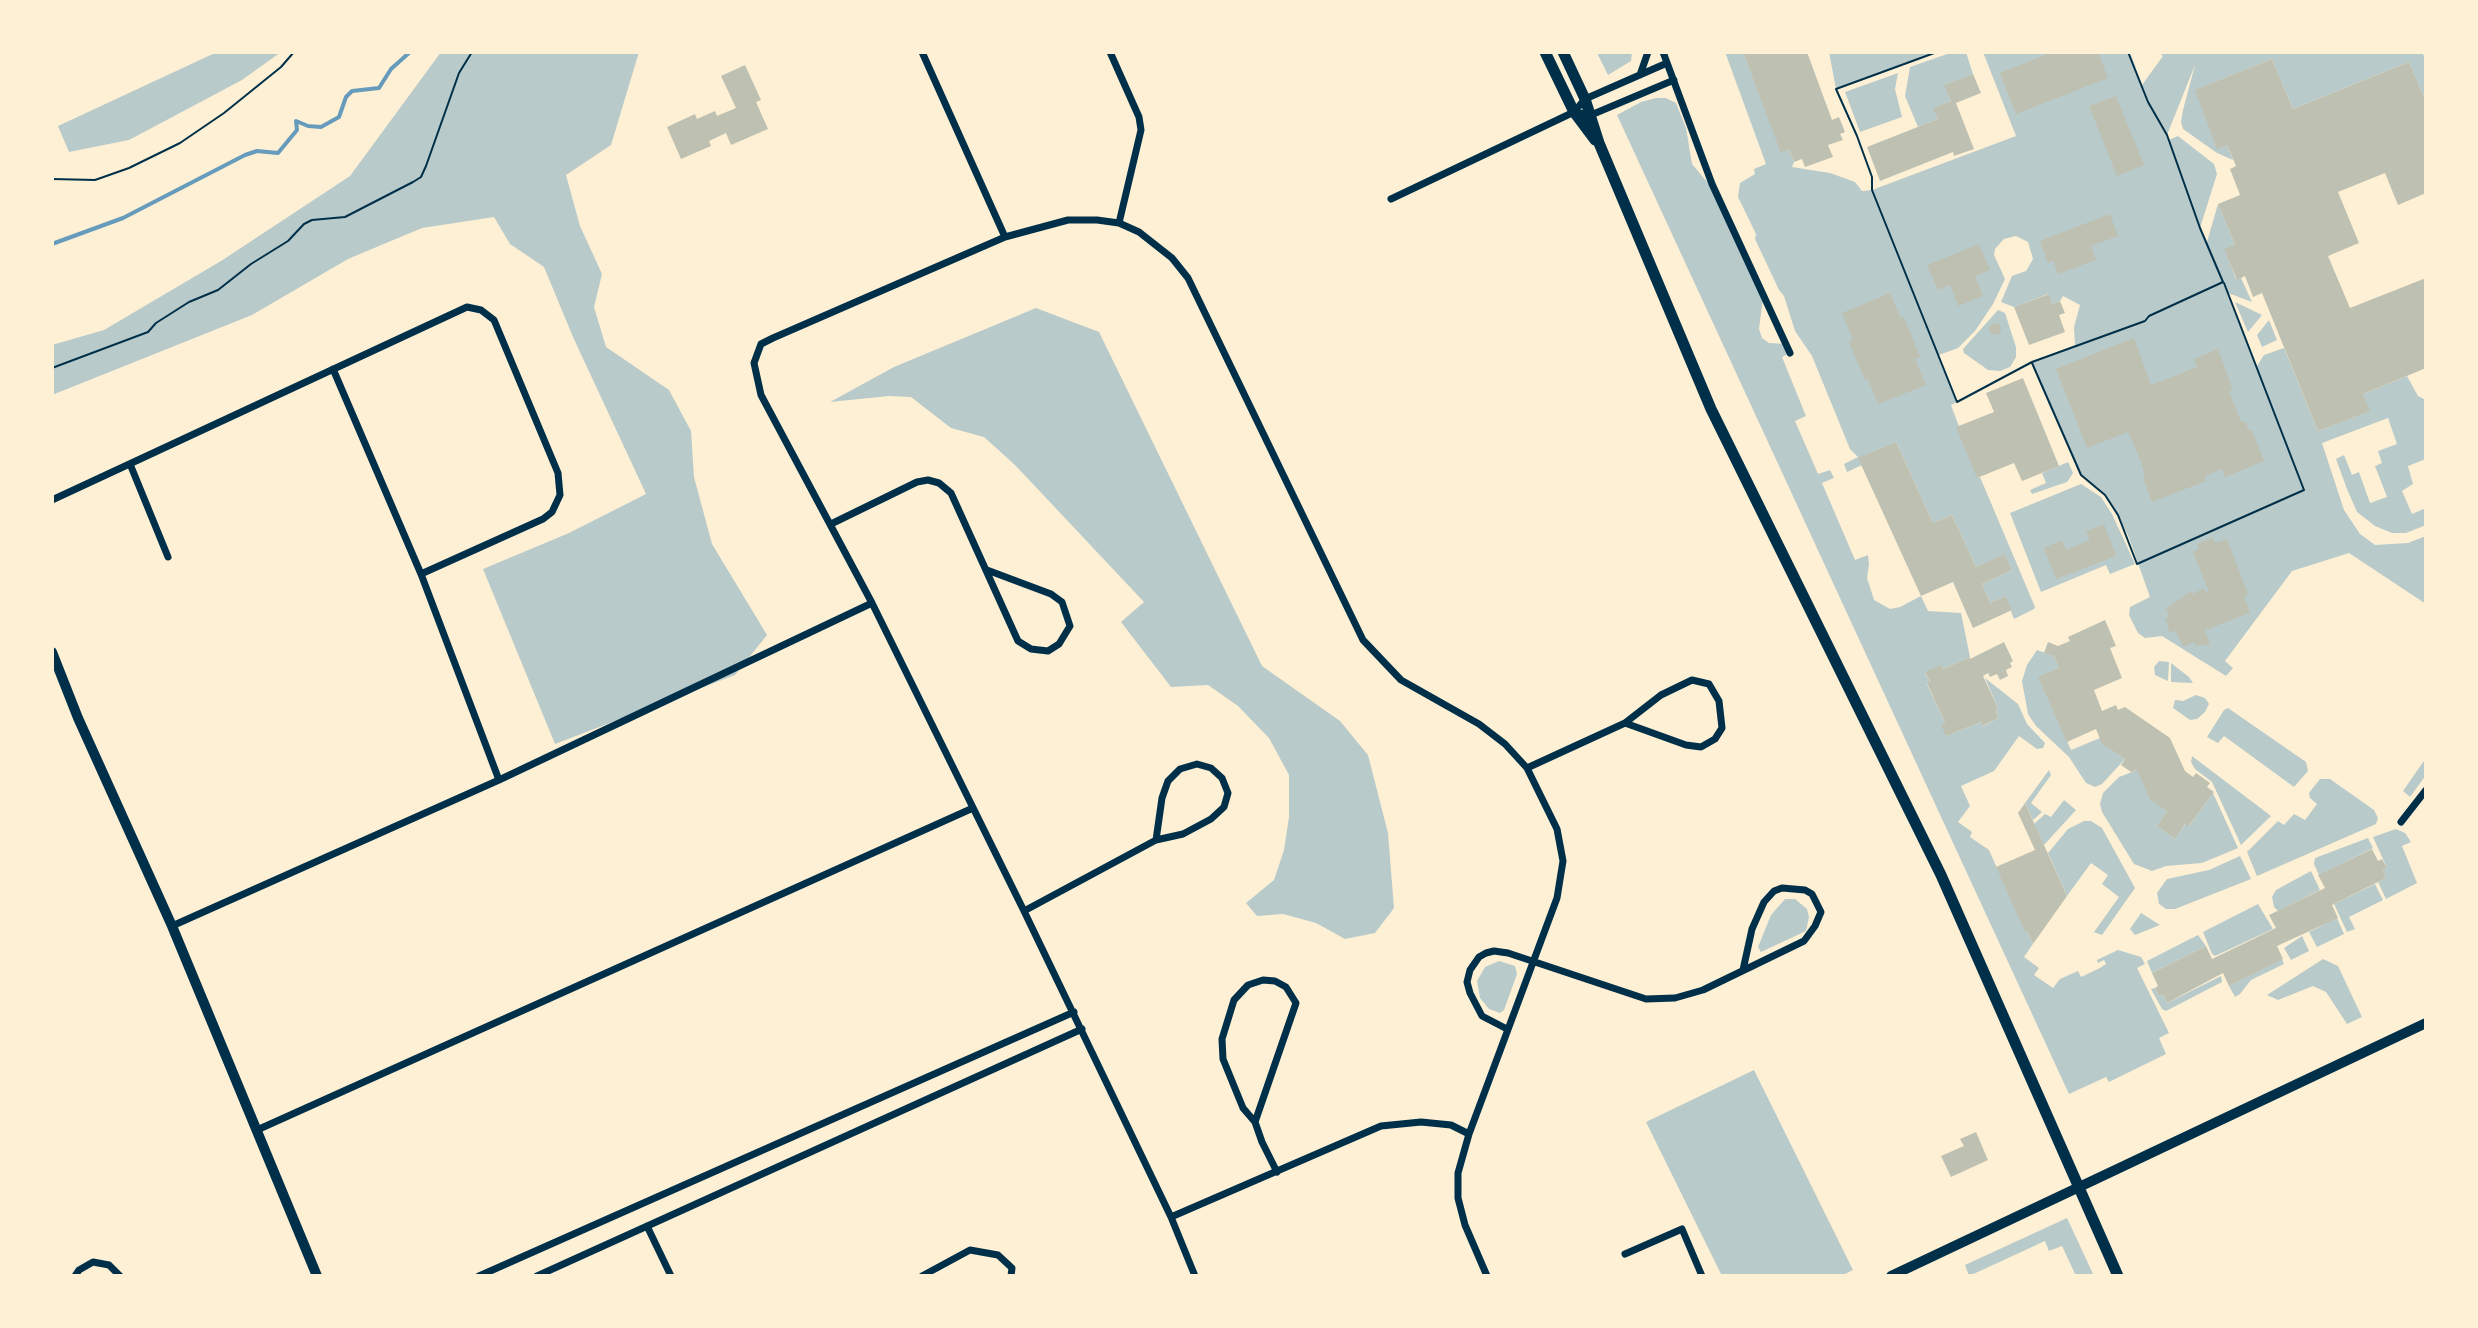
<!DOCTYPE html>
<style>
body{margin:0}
#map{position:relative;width:2478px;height:1328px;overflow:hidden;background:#fdf0d5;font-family:"Varela Round",sans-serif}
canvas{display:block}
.frame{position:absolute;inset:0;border:54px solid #fdf0d5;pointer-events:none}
</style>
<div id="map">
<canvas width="2478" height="1328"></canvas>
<div class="frame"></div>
</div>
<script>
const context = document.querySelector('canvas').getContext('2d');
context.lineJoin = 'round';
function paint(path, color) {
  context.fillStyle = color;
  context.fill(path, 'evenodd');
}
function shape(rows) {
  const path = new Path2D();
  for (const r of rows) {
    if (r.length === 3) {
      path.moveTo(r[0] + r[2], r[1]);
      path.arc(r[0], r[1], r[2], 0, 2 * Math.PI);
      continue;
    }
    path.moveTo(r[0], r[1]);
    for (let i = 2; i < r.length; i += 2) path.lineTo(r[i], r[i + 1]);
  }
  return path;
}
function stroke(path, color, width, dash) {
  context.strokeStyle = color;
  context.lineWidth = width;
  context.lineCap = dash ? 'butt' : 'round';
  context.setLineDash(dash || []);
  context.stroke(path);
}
paint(shape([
 [217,52,281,52,242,80,129,140,69,152,58,126],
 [441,52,639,52,611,145,566,175,580,226,602,274,594,307,606,347,669,390,691,431,694,477,712,544,767,635,735,675,555,744,483,569,569,533,646,494,573,337,544,267,510,244,494,217,422,228,348,259,252,315,52,395,52,345,104,330,221,261,350,176],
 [1632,52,1631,61,1608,75,1597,53],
 [1725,52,1743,52,1782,152,1789,149,1794,162,1792,167,1830,173,1855,182,1862,191,1872,190,2016,136,1983,52,2130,52,2142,85,2163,56,2159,52,2422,52,2426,60,2426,102,2409,62,2293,109,2272,59,2196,90,2217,148,2227,145,2233,160,2217,153,2183,129,2181,122,2183,110,2195,65,2167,135,2169,140,2178,136,2214,164,2217,174,2200,228,2207,242,2218,204,2235,245,2225,250,2236,279,2241,278,2252,302,2228,293,2257,366,2264,355,2284,348,2318,431,2369,411,2363,394,2407,376,2418,396,2426,400,2426,459,2408,466,2413,484,2402,491,2412,514,2426,508,2426,525,2406,533,2392,533,2375,526,2357,512,2347,489,2336,459,2344,455,2352,475,2359,472,2370,503,2387,497,2375,466,2382,463,2378,451,2397,444,2388,418,2322,443,2344,510,2360,534,2375,545,2408,543,2426,536,2426,604,2349,553,2292,571,2225,661,2233,668,2226,676,2162,636,2145,638,2138,633,2129,615,2130,607,2150,597,2128,535,2105,495,2081,475,2032,362,2075,345,2074,327,2080,305,2063,296,2060,301,2052,304,2048,294,2014,307,2001,302,2012,276,2026,271,2033,259,2028,242,2016,236,2004,239,1995,249,1994,255,2005,279,1993,304,1975,331,1958,348,1939,355,1957,402,1951,405,1978,478,1980,477,2035,607,2034,609,2014,619,2005,596,1990,603,1982,584,2012,570,2005,555,1976,567,1952,515,1933,523,1896,442,1859,458,1862,465,1847,472,1844,464,1858,457,1850,449,1812,356,1795,331,1784,296,1779,290,1755,239,1756,234,1738,197,1740,183,1755,174,1754,169,1766,164],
 [1829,52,1937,52,1836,89],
 [1953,52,1966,52,1973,74,1945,85,1951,101,1934,108,1938,119,1918,127,1905,96,1910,67],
 [1898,73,1895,89,1902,117,1860,132,1845,92],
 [1656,98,1666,98,1676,103,1686,128,1692,164,1713,189,1763,299,1759,329,1762,338,1769,343,1787,344,1790,353,1782,357,1806,416,1795,421,1818,474,1830,470,1834,478,1822,483,1855,560,1868,555,1869,564,1867,578,1874,600,1890,609,1900,607,1921,596,1928,611,1961,613,1970,657,1943,669,1941,666,1925,673,1930,682,1927,684,1945,723,1946,736,1981,722,1983,726,1999,718,1995,710,1998,708,1985,678,2018,704,2027,724,2045,743,2043,748,2037,749,2019,736,1994,771,1961,786,1970,806,1958,822,1972,832,1970,837,1989,850,2025,931,2027,930,2033,944,2024,957,2039,968,2034,975,2053,988,2060,979,2078,971,2081,977,2100,968,2106,964,2104,960,2098,963,2097,960,2118,950,2141,957,2145,964,2137,968,2169,1033,2159,1038,2166,1054,2109,1082,2106,1077,2069,1094,1617,115,1641,102],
 [2235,302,2262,315,2248,332,2247,330],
 [1036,308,1099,332,1262,666,1340,721,1368,755,1388,833,1394,908,1375,933,1345,939,1316,923,1283,914,1257,916,1246,903,1274,880,1284,850,1289,817,1289,775,1269,738,1238,706,1208,685,1171,687,1121,622,1144,602,1015,465,984,437,951,428,911,397,889,396,830,402,894,367],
 [1998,310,2005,313,2016,347,2016,357,2010,367,2000,371,1988,370,1964,353,1963,349],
 [2269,320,2277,340,2262,347,2257,335],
 [2068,462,2073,473,2067,482,2032,494,2030,490,2046,483,2042,473],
 [2081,484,2101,497,2112,514,2135,564,2110,574,2106,565,2041,592,2010,513],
 [2037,650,2054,656,2059,668,2039,678,2071,750,2100,738,2103,744,2125,759,2102,784,2095,787,2086,783,2069,757,2036,726,2028,714,2022,681,2027,665],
 [2159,661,2169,662,2168,681,2155,675,2154,667],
 [2171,663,2189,677,2193,683,2171,682],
 [2196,695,2205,698,2209,704,2205,712,2197,719,2190,720,2173,708,2175,700,2183,701],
 [2228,708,2306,762,2308,771,2294,787,2224,736,2218,743,2207,737,2224,710],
 [2192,756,2271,816,2241,845,2212,782,2195,769,2191,762],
 [2426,758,2426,775,2410,797,2403,791],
 [2049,770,2051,775,2031,803,2042,812,2033,820,2025,803],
 [2137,770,2167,811,2157,826,2175,839,2185,824,2189,826,2213,793,2238,848,2202,863,2166,866,2152,871,2134,864,2102,812,2100,804,2103,793,2119,777],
 [2320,779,2330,779,2374,810,2378,818,2376,824,2257,876,2247,852,2278,821,2284,825,2294,814,2305,820,2317,804,2310,798,2309,793],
 [2064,800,2076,810,2044,845,2034,824,2045,814,2051,817],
 [2084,821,2091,821,2102,828,2135,888,2102,935,2094,932,2119,897,2102,884,2108,875,2091,863,2067,896,2048,853,2068,829],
 [2396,829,2405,833,2411,842,2402,846,2417,883,2386,899,2378,882,2386,878,2383,870,2387,868,2373,837],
 [2368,838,2373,848,2319,875,2314,864,2315,858],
 [2240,856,2251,879,2175,909,2166,909,2159,904,2157,893,2167,879,2209,870],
 [2311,871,2320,890,2278,911,2274,907,2272,897,2276,890],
 [2375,884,2383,900,2349,917,2355,929,2347,932,2334,904],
 [1785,899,1795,899,1807,909,1809,917,1806,931,1761,952,1758,947,1771,915],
 [2258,904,2273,929,2215,956,2212,954,2203,932],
 [2141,913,2160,925,2135,935,2130,929],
 [2337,918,2344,934,2317,947,2309,932],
 [2198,935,2206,946,2152,973,2147,961],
 [2302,936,2309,951,2291,960,2284,948],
 [2282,959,2284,964,2251,980,2240,994,2235,997,2229,986],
 [2323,959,2338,966,2362,1017,2347,1024,2326,992,2313,986,2278,1000,2267,995],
 [1499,961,1515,966,1517,974,1504,1010,1500,1013,1489,1009,1480,998,1477,981,1485,967],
 [2221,976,2222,982,2166,1011,2162,1009,2151,989,2155,988,2159,996,2163,994,2167,1003],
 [1754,1070,1853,1270,1841,1276,1722,1276,1646,1122],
 [2067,1218,2094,1276,2076,1276,2062,1246,2049,1251,2045,1241,1969,1276,1965,1265]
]), '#b9caca');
stroke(shape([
 [52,244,123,218,245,155,257,151,278,153,297,130,296,121,308,126,321,127,339,117,346,97,352,91,379,88,391,69,410,52]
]), '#669bbc', 4);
paint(shape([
 [1743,52,1807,52,1832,120,1839,117,1845,132,1840,134,1843,140,1828,145,1833,157,1805,167,1802,159,1794,162,1789,149,1781,153],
 [2053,52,2098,52,2108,78,2016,114,2000,73],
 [2272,59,2293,109,2409,62,2426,102,2426,193,2398,205,2385,173,2338,192,2359,243,2328,256,2350,308,2426,278,2426,368,2363,394,2370,411,2318,431,2262,293,2253,297,2245,276,2237,280,2224,249,2235,245,2218,204,2240,195,2230,169,2236,166,2227,145,2217,149,2195,90],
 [745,65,761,100,756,102,768,129,731,145,726,133,709,141,711,146,681,159,667,127,695,114,697,119,715,111,717,116,736,108,721,76],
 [1973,74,1981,93,1956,103,1974,149,1954,156,1953,152,1880,181,1867,147,1938,119,1933,108,1951,101,1944,85],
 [2116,96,2144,165,2117,176,2089,106],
 [2110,214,2118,236,2091,246,2096,260,2058,274,2053,261,2048,263,2040,241],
 [1979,244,1990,270,1975,276,1983,296,1958,306,1950,285,1938,290,1927,265],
 [1890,293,1901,319,1904,317,1920,357,1915,359,1926,385,1878,404,1868,379,1865,380,1849,342,1853,340,1842,313],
 [2049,294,2052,304,2060,301,2065,313,2059,315,2065,332,2029,345,2014,307],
 [1995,329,6],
 [2134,338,2151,385,2197,367,2194,359,2218,349,2233,390,2229,391,2241,422,2245,421,2249,431,2252,430,2264,461,2225,477,2222,469,2205,476,2206,481,2152,502,2143,478,2145,477,2141,462,2128,432,2087,448,2056,369],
 [2023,378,2059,466,2022,481,2014,463,1977,478,1956,427,1994,412,1986,393],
 [1896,442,1933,523,1952,515,1976,567,2005,554,2012,570,1982,584,1990,603,2005,596,2012,610,1973,628,1953,582,1921,596,1858,458],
 [2104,524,2116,556,2056,579,2044,548,2062,540,2066,550,2090,540,2086,531],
 [2213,538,2215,543,2227,539,2248,594,2244,596,2250,613,2205,630,2210,644,2196,646,2194,642,2184,647,2175,631,2170,633,2165,619,2170,617,2166,609,2191,591,2192,594,2204,588,2206,593,2209,592,2193,552,2199,549,2197,544],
 [2105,620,2116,646,2110,648,2122,678,2094,690,2102,711,2116,705,2118,710,2125,707,2170,738,2185,771,2193,777,2196,773,2210,783,2207,787,2214,792,2188,827,2185,824,2175,839,2157,826,2167,811,2150,799,2137,770,2131,772,2121,765,2125,759,2102,744,2096,729,2067,742,2038,677,2059,668,2054,656,2044,653,2048,642,2058,646,2070,641,2068,637],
 [2004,642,2013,661,2010,663,2012,667,2006,670,2008,676,2000,680,1997,674,1990,677,1988,673,1983,676,1998,708,1995,710,1999,718,1982,726,1981,722,1946,736,1941,725,1945,723,1927,683,1930,682,1925,672,1941,665,1943,669,1970,657,1970,659],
 [2025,803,2067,896,2033,944,2027,930,2025,932,1996,867,2035,850,2018,813],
 [2372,849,2378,861,2382,859,2387,868,2383,870,2386,878,2332,905,2338,918,2277,946,2283,959,2229,986,2223,973,2167,1003,2163,994,2159,996,2155,988,2158,986,2152,973,2206,946,2212,959,2276,928,2269,915,2325,888,2318,875],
 [1976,1132,1988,1160,1951,1177,1941,1156,1964,1146,1960,1139]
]), '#bec0b2');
stroke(shape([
 [1937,52,1836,89,1857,136,1872,177,1872,190,1957,402,2032,362,2145,321,2149,316,2223,282,2200,228,2167,135,2148,102,2128,52],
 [52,179,95,180,129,168,180,143,224,113,281,67,294,52],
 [2032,363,2081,475,2105,495,2118,515,2137,564,2304,490,2224,283],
 [52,368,148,332,156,323,189,302,218,290,251,264,288,241,304,224,312,220,345,217,413,182,421,177,426,166,459,73,472,52]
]), '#003049', 2);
stroke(shape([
 [922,52,1005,237],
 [1110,52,1139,117,1141,130,1119,223],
 [1663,52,1712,184,1790,353],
 [1640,75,1648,52],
 [1574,112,1591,115,1674,80],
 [1391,199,1574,112,1585,99,1667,63],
 [333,369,421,574,499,780],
 [130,464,168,557],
 [52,500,467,307,481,310,494,320,558,473,560,495,552,512,543,519,421,574],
 [831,524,917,482,928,480,939,483,951,493,1018,641,1031,649,1048,651,1059,644,1070,626,1062,602,1051,594,987,570],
 [1527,768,1625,723,1661,695,1692,680,1709,684,1719,701,1722,728,1715,739,1701,747,1686,745,1625,723],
 [2401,822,2426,790],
 [1024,911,1156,840,1183,834,1211,819,1224,807,1228,793,1222,778,1211,768,1197,764,1180,769,1168,781,1162,798,1156,840],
 [172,926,499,780,872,603],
 [1507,1029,1482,1016,1470,993,1467,982,1470,970,1479,957,1486,953,1494,951,1508,953,1646,999,1675,998,1703,990,1804,941,1815,926,1821,912,1812,894,1805,890,1782,888,1774,891,1764,902,1752,929,1743,970],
 [1255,1122,1296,1003,1286,987,1275,981,1263,980,1248,985,1234,1000,1222,1039,1223,1059,1243,1108,1255,1122,1262,1142,1277,1172],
 [257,1130,973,808],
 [1171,1217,1381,1126,1421,1122,1451,1125,1469,1134],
 [647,1226,671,1276],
 [1625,1254,1682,1229,1702,1276],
 [75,1276,79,1270,93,1262,109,1265,120,1276],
 [479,1276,1074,1012],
 [537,1276,1082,1029],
 [922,1276,970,1250,998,1255,1012,1268,1011,1276],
 [1195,1276,1171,1217,1024,911,872,603,761,395,754,363,761,344,773,338,1005,237,1068,220,1097,220,1119,223,1139,232,1172,258,1188,278,1363,640,1401,680,1479,724,1505,744,1527,768,1557,829,1563,861,1557,898,1469,1134,1458,1173,1458,1198,1465,1225,1487,1276]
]), '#003049', 7);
stroke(shape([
 [52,652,78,718,172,926,317,1276],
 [1891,1276,2426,1023]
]), '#003049', 10);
stroke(shape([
 [1545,52,1574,112,1595,140],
 [1563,52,1585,99,1599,143,1711,409,1941,875,2118,1276]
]), '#003049', 11);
</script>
